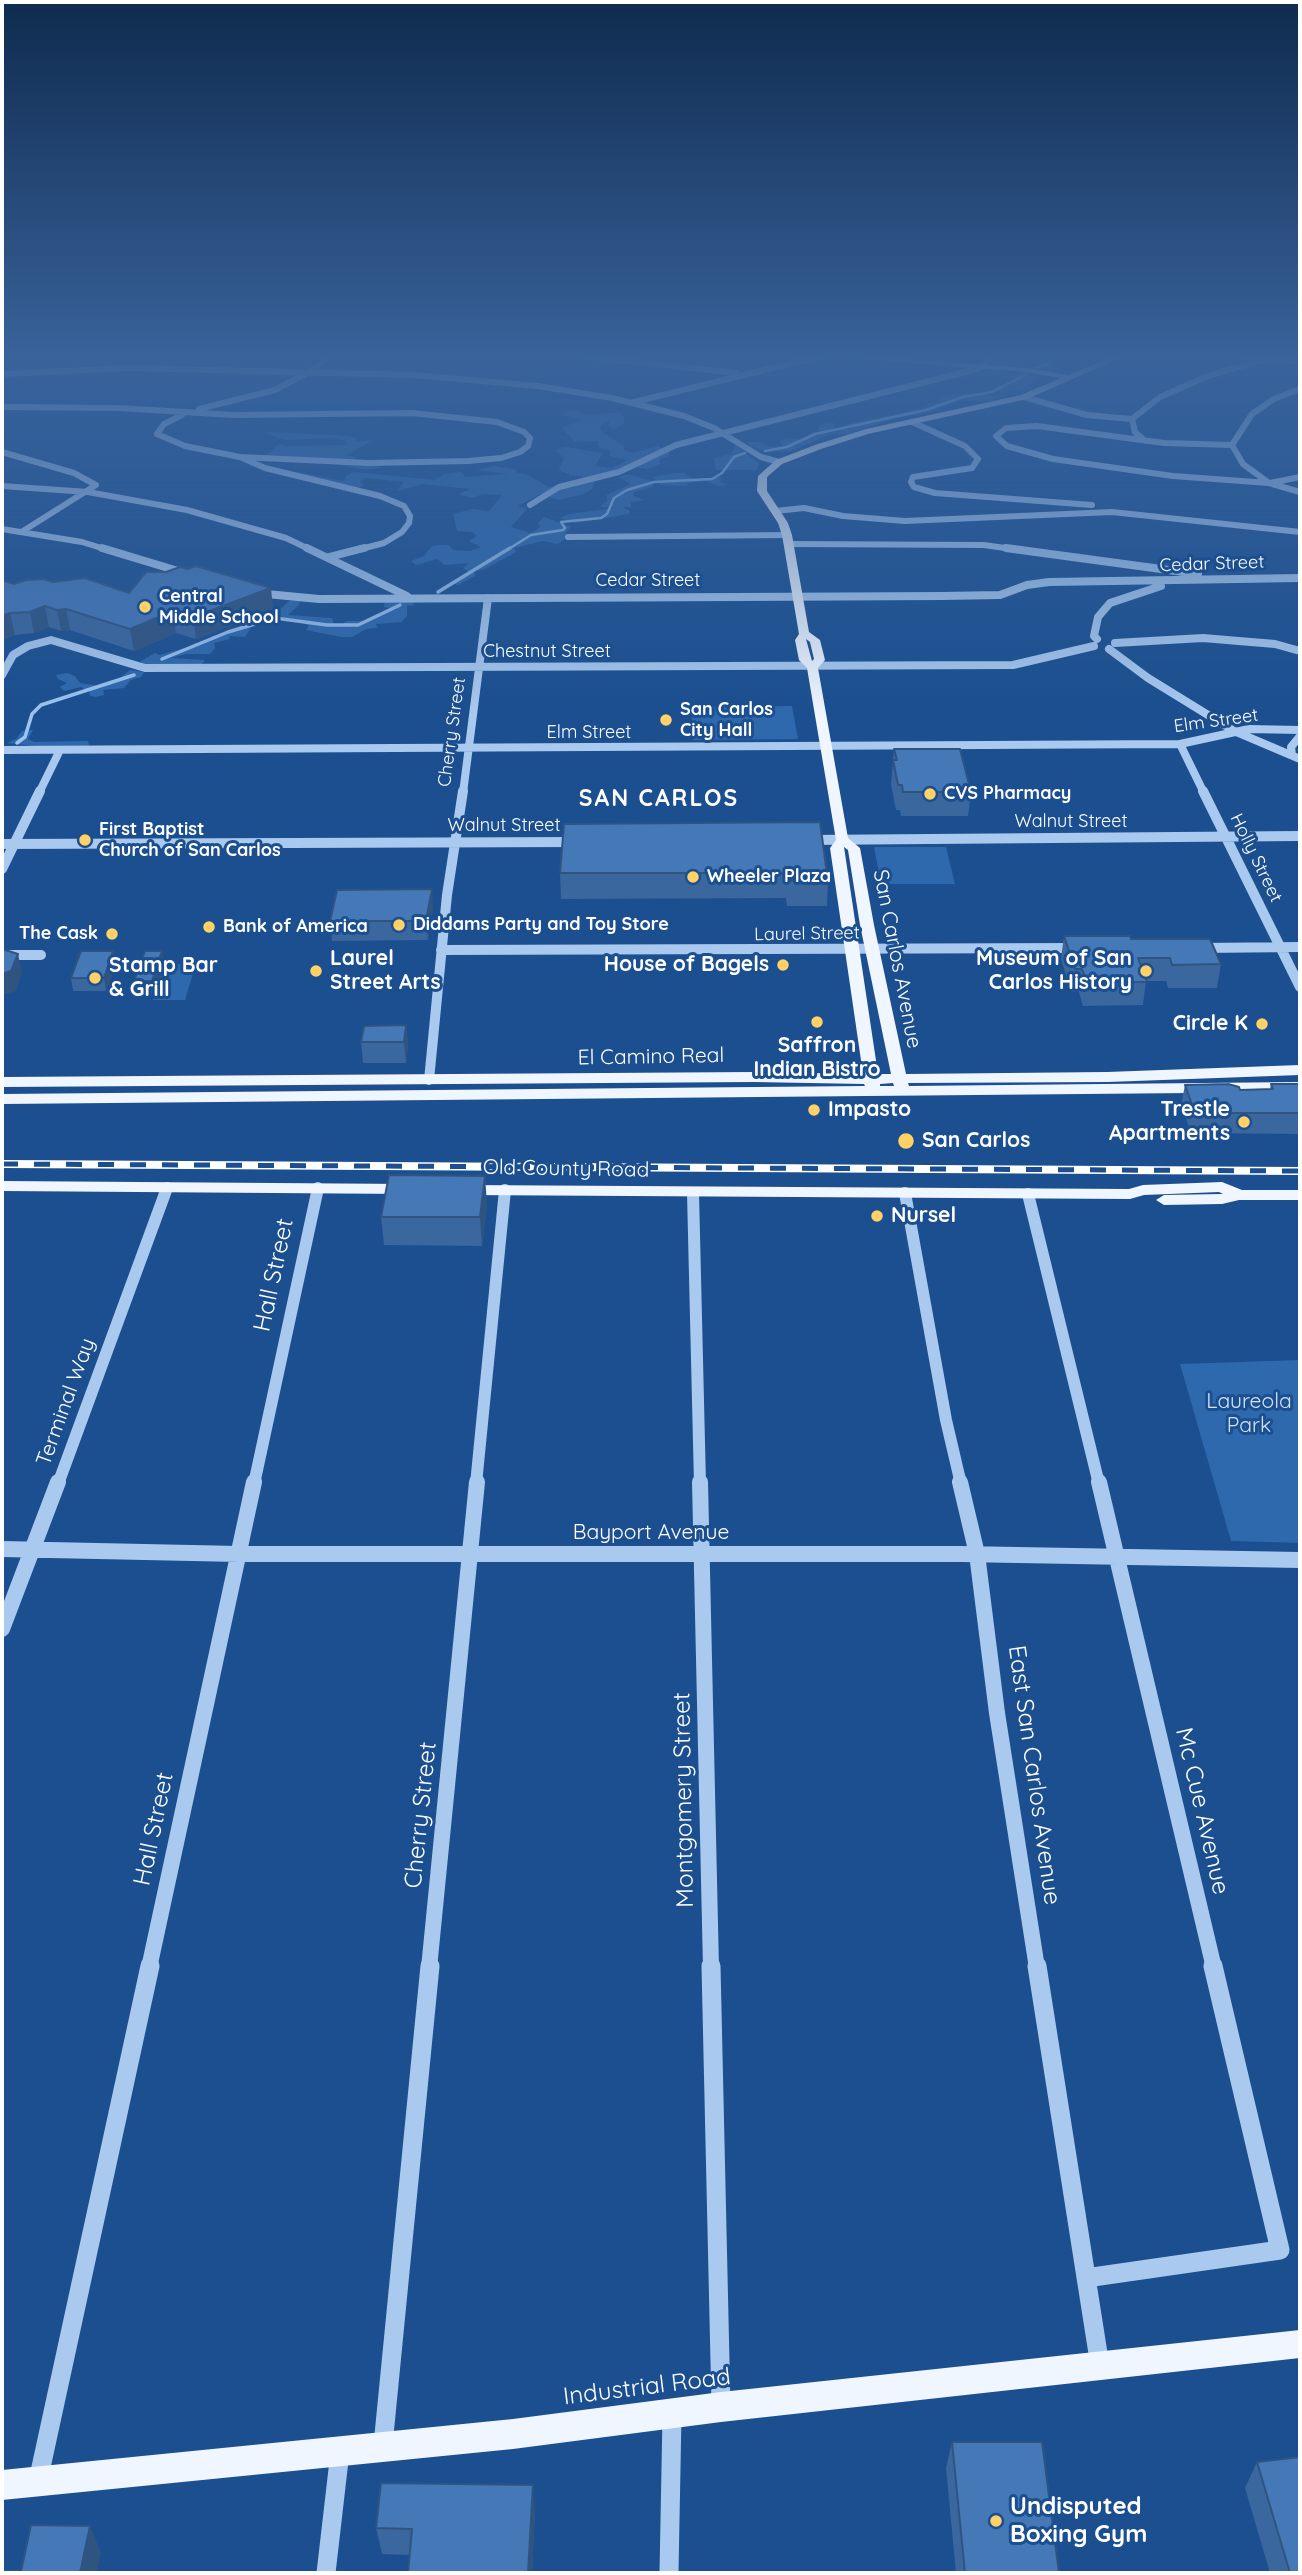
<!DOCTYPE html>
<style>
body{margin:0}
#map{position:relative;width:1302px;height:2575px;overflow:hidden;background:#1b4f8f;font-family:Quicksand,sans-serif}
canvas{display:block}
.frame{position:absolute;inset:0;border:4px solid #fff;pointer-events:none}
</style>
<div id="map">
<canvas width="1302" height="2575"></canvas>
<div class="frame"></div>
</div>
<script>
const context = document.querySelector('canvas').getContext('2d');
context.lineJoin = 'round';
function paint(path, color) {
  context.fillStyle = color;
  context.fill(path, 'evenodd');
}
function shape(rows) {
  const path = new Path2D();
  for (const r of rows) {
    path.moveTo(r[0], r[1]);
    for (let i = 2; i < r.length; i += 2) path.lineTo(r[i], r[i + 1]);
  }
  return path;
}
function stroke(path, color, width, dash) {
  context.strokeStyle = color;
  context.lineWidth = width;
  context.lineCap = dash ? 'butt' : 'round';
  context.setLineDash(dash || []);
  context.stroke(path);
}
function drawText(font, color, halo, rows, align = 'center') {
  context.font = font + ' Quicksand,sans-serif';
  context.lineWidth = 6;
  context.setLineDash([]);
  context.textBaseline = 'middle';
  context.strokeStyle = halo;
  context.fillStyle = color;
  for (const [text, x, y, turn = 0] of rows) {
    context.save();
    context.translate(x, y);
    context.rotate((+turn || 0) * Math.PI / 180);
    context.textAlign = isNaN(turn) ? turn : align;
    if (halo) context.strokeText(text, 0, 0);
    context.fillText(text, 0, 0);
    context.restore();
  }
}
paint(shape([
 [1022,372,1039,378,1027,385,1030,388,1023,390,986,392,1013,380,1007,377,1007,374],
 [962,393,1003,396,989,401,958,401,931,412,896,418,846,434,829,435,791,451,767,452,750,446,747,442,759,442,770,447,783,446,780,441,787,438,805,440,818,434,819,426,828,423,834,423,835,431,858,427,843,425,922,408,929,406,927,403,940,402,937,400,941,396],
 [567,411,576,411,588,415,619,412,625,418,623,424,613,430,608,426,610,420,600,426,602,432,624,446,624,450,633,453,658,446,669,452,669,456,660,459,660,464,649,469,638,468,640,464,590,478,570,475,559,470,564,458,555,450,565,447,603,453,595,466,611,468,628,460,610,456,610,451,599,448,598,441,575,442,562,428,581,420,562,415],
 [270,432,348,436,357,438,356,441,372,441,346,455,356,457,354,460,360,464,384,467,365,470,330,463,265,456,279,444,286,446,348,445,344,440,331,438,285,440,265,433],
 [735,445,760,464,756,470,716,470,714,458,731,454],
 [494,466,515,469,517,473,526,474,549,487,571,482,595,482,592,489,584,494,558,500,541,494,518,506,527,509,511,527,531,533,540,527,538,523,544,517,571,527,565,533,570,535,558,544,543,541,514,548,516,552,483,570,474,571,475,576,458,585,452,583,467,573,468,571,463,568,469,563,445,565,437,559,416,565,411,561,424,556,432,546,439,545,449,545,453,550,470,551,481,547,469,541,477,536,472,532,457,531,453,514,473,509,489,511,502,495,483,494,472,498,458,494,470,489,423,484,397,491,404,482,366,478,360,482,364,486,355,488,294,474,296,472,344,481,346,476,354,472,434,480,444,474,462,472,465,477,507,474,477,470],
 [675,473,684,473,693,479,722,477,720,482,727,485,718,486,706,481,688,483,687,486,661,485,653,477],
 [624,475,631,475,652,481,653,487,634,492,633,496,645,500,631,502,631,507,623,507,630,511,629,514,575,523,560,518,570,514,616,508,600,507,607,501,607,495,631,484,619,477],
 [295,600,300,601,299,605,288,615,332,618,334,624,340,625,347,621,366,621,379,614,397,609,384,607,385,602,412,602,414,605,407,606,407,616,401,622,376,624,377,628,366,629,352,637,341,637,306,630,309,626,302,622,273,616,289,601],
 [270,617,251,627,245,637,229,636,230,639,214,643,215,648,210,654,186,654,171,658,205,660,202,664,142,664,141,661,155,653,159,655,204,643,213,636,239,630,238,627,256,618],
 [130,670,144,672,141,677,131,680,124,688,103,690,104,695,95,697,89,695,90,692,81,687,64,691,60,687,67,683,58,679,56,675,67,673,75,676,80,683,100,686,120,678],
 [792,706,798,739,693,740,691,707],
 [30,730,33,730,28,739,34,742,88,741,89,745,81,748,35,746,7,743,16,739,22,731],
 [874,847,946,847,955,884,881,884],
 [164,964,196,964,185,1000,153,1000],
 [1300,1360,1300,1543,1231,1541,1180,1364]
]), '#2e69ad');
stroke(shape([
 [1035,368,1048,364,1057,355],
 [765,451,787,447,815,434,926,410,963,397,992,392,1027,374],
 [507,550,531,535,563,530,565,528,561,522,601,518,607,514,614,498,627,490,654,482,712,479,722,473,734,457,745,453]
]), '#9cc4f0', 2.5);
stroke(shape([
 [438,592,510,548],
 [162,659,228,632,275,618,327,625,358,625,400,605],
 [17,743,25,737,32,714,41,705,134,675]
]), '#9cc4f0', 3.5);
stroke(shape([
 [572,355,737,373],
 [1226,355,1300,361],
 [2,374,128,368,415,375,538,386,612,398,684,416,714,428,761,457,779,462],
 [1024,397,1087,415,1132,419],
 [634,402,821,356],
 [2,407,119,408,233,415,412,413,497,422,524,432,530,438,528,446,520,452,501,458,468,461,369,463,240,457],
 [199,409,275,390,314,369,331,355],
 [182,415,164,424,157,434,185,446,240,457,265,468,380,496,404,506,410,516,409,523,402,532,384,543,357,550],
 [912,422,965,446,978,459,972,468,913,477,911,482,914,487,935,493,1092,505],
 [1143,439,1135,432,1132,419,1160,397,1208,376,1262,360],
 [1232,445,1164,443,1037,426,1006,428,996,436,1007,446,1053,459,1173,476,1269,483,1300,492],
 [2,452,74,473,96,485,23,531],
 [1269,483,1243,464,1232,445,1252,414,1274,399,1300,389],
 [1270,483,1300,477],
 [2,486,88,492,187,510,286,538,311,550],
 [530,505,559,487,619,472,676,445,977,369,997,355],
 [775,511,804,508,843,516,905,521,1112,512,1300,532],
 [2,529,82,542,108,550],
 [568,537,787,535],
 [788,544,984,545,1019,550]
]), '#a9c9ee', 6);
stroke(shape([
 [102,548,188,574],
 [307,548,407,596],
 [1006,548,1198,574],
 [329,557,364,548],
 [256,593,319,599,942,596,1000,595,1027,585,1049,582,1300,578],
 [1097,639,1094,636,1098,617,1110,603,1161,586],
 [1115,643,1203,638,1275,644,1300,651],
 [1109,649,1148,678,1234,731,1300,759],
 [2,675,13,655,28,646,51,640,145,668,1013,665,1094,646],
 [1180,744,1204,793],
 [2,750,1180,744,1249,729,1300,730],
 [1292,755,1291,747,1300,736],
 [39,793,60,750],
 [463,793,488,598]
]), '#a9c9ee', 8);
stroke(shape([
 [1203,791,1300,987],
 [807,840,1300,836],
 [2,844,579,842],
 [2,869,40,791],
 [1199,948,1300,947],
 [441,950,1079,948],
 [2,955,41,955],
 [429,1080,447,895,463,791]
]), '#a9c9ee', 10);
stroke(shape([
 [693,1193,700,1484],
 [905,1193,946,1420,961,1484],
 [1028,1194,1099,1484],
 [58,1484,167,1188],
 [254,1484,318,1188],
 [476,1484,505,1190]
]), '#a9c9ee', 12);
stroke(shape([
 [700,1482,711,1968],
 [960,1482,977,1554,997,1713,1037,1968],
 [1099,1482,1214,1968],
 [2,1549,239,1554,961,1554,1300,1560],
 [2,1629,58,1482],
 [149,1968,254,1482],
 [429,1968,477,1482]
]), '#a9c9ee', 16);
stroke(shape([
 [711,1966,721,2406],
 [1037,1966,1100,2366],
 [1086,2278,1280,2250,1213,1966],
 [383,2445,430,1966],
 [38,2481,150,1966],
 [326,2573,340,2452],
 [669,2573,672,2415]
]), '#a9c9ee', 19);
paint(shape([
 [812,355,854,355,1026,368,1069,375,1115,355,1127,355,1027,399,868,434,821,449,782,464,767,477,767,491,788,523,792,535,809,632,820,640,825,660,818,668,848,838,860,848,874,925,906,1074,1107,1072,1300,1065,1300,1075,1107,1082,908,1083,909,1086,1300,1082,1300,1092,2,1104,2,1094,865,1086,864,1084,754,1082,2,1087,2,1077,754,1072,863,1074,830,848,836,840,807,668,799,660,795,640,799,634,782,535,778,523,757,491,758,476,776,460,815,445,866,429,1021,395,1061,378,1026,372,812,355],
 [806,639,810,642,814,659,812,661,806,639],
 [844,847,848,850,860,925,891,1074,878,1074,844,847],
 [893,1083,894,1086,880,1086,880,1084,893,1083],
 [2,1181,408,1184,416,1189,408,1194,2,1191,2,1181],
 [1222,1182,1242,1190,1300,1190,1300,1200,1239,1200,1222,1204,1164,1205,1156,1200,1164,1195,1223,1194,1219,1192,1144,1195,1130,1199,464,1195,456,1190,464,1185,1129,1189,1143,1185,1222,1182],
 [1300,2330,1300,2358,721,2422,513,2449,2,2500,2,2470,513,2419,721,2392,1300,2330]
]), '#f0f6ff');
const rail = shape([
 [2,1164,1300,1171]
]);
stroke(rail, '#fff', 8);
stroke(rail, '#1b4f8f', 5, [16]);
paint(shape([
 [2,580,14,584,53,582,129,593,273,609,196,639,176,633,134,651,70,630,61,631,49,627,34,633,15,635,2,640],
 [894,749,971,792,968,816,901,816,900,810,896,810,891,785],
 [564,824,828,881,827,906,787,906,786,898,561,899,560,873],
 [433,908,428,940,332,941,330,921],
 [1064,936,1131,939,1221,964,1217,988,1168,988,1166,981,1146,981,1143,1005,1083,1006,1079,992,1071,992,1061,959],
 [162,951,164,964,154,995,137,995,134,981],
 [116,964,106,991,73,991,71,978],
 [406,1025,408,1046,406,1063,363,1063,361,1042],
 [1271,1084,1300,1084,1300,1134,1191,1133,1181,1105,1185,1085,1240,1090,1270,1089],
 [487,1204,482,1246,384,1245,381,1217],
 [952,2442,1059,2573,956,2573,946,2468],
 [1257,2462,1300,2573,1270,2573,1245,2488],
 [535,2511,532,2573,408,2573,410,2555,382,2554,376,2528]
]), '#3a679d');
paint(shape([
 [271,588,273,609,196,639,193,617],
 [45,606,49,627,34,633,30,612],
 [66,609,70,630,61,631,57,610],
 [173,611,176,633,134,651,130,629],
 [10,613,15,635,2,640,2,616],
 [432,889,433,908,428,940,426,921],
 [113,951,116,964,106,991,104,978],
 [162,951,164,964,154,995,152,981],
 [18,954,22,973,16,991,2,995,2,974],
 [406,1025,408,1046,406,1063,404,1042],
 [485,1176,487,1204,482,1246,480,1217],
 [533,2485,535,2511,532,2573,528,2573],
 [90,2526,101,2552,97,2573,80,2573]
]), '#305480');
const building = shape([
 [196,566,271,588,193,617,173,611,130,629,66,609,57,610,45,606,30,612,10,613,2,616,2,580,14,584,26,580,43,579,53,582,85,578,129,593,146,572,166,572,180,567,188,569,196,566],
 [894,749,960,749,971,792,903,792,902,785,898,785,893,760,897,760,894,749],
 [820,822,828,881,788,881,787,873,560,873,564,824,820,822],
 [432,889,426,921,330,921,337,890,432,889],
 [1064,936,1130,936,1131,939,1210,939,1221,964,1172,965,1170,958,1138,958,1147,982,1087,982,1082,969,1075,969,1064,936],
 [2,949,18,954,11,971,2,974,2,949],
 [81,951,113,951,104,978,71,978,81,951],
 [145,951,162,951,152,981,134,981,145,951],
 [406,1025,404,1042,361,1042,364,1026,406,1025],
 [1228,1084,1239,1087,1240,1090,1273,1089,1271,1084,1300,1084,1300,1113,1195,1113,1185,1085,1228,1084],
 [389,1175,485,1176,480,1217,381,1217,389,1175],
 [952,2442,1042,2442,1059,2573,965,2573,952,2442],
 [1300,2457,1300,2573,1290,2573,1257,2462,1300,2457],
 [381,2483,533,2485,528,2573,408,2573,412,2529,376,2528,381,2483],
 [31,2525,90,2526,80,2573,2,2573,2,2571,21,2571,31,2525]
]);
paint(building, '#4478b7');
stroke(building, '#305480', 2);
const sky = context.createLinearGradient(0, 0, 0, 716);
sky.addColorStop(0, '#0f2b4f');
sky.addColorStop(0.5, '#39639b');
sky.addColorStop(1, '#39639b00');
context.fillStyle = sky;
context.fillRect(0, 0, 1302, 716);
for (const [x, y, r, color] of [
 [145,607,7,"#ffd166"],
 [666,720,7,"#ffd166"],
 [930,794,7,"#ffd166"],
 [85,840,7,"#ffd166"],
 [693,877,7,"#ffd166"],
 [399,925,7,"#ffd166"],
 [209,927,7,"#ffd166"],
 [112,934,7,"#ffd166"],
 [783,965,7,"#ffd166"],
 [316,971,7,"#ffd166"],
 [1146,971,7,"#ffd166"],
 [95,978,7,"#ffd166"],
 [817,1022,7,"#ffd166"],
 [1262,1024,7,"#ffd166"],
 [814,1110,7,"#ffd166"],
 [1244,1122,7,"#ffd166"],
 [906,1141,9,"#ffd166"],
 [877,1216,7,"#ffd166"],
 [996,2521,7,"#ffd166"]
]) {
  const dot = new Path2D();
  dot.arc(x, y, r, 0, 2 * Math.PI);
  context.fillStyle = color;
  context.fill(dot);
  stroke(dot, '#1b4f8f', 2.5);
}
drawText('18px', '#fff', '#1b4f8f', [
 ["Cedar Street",1212,564,-2],
 ["Cedar Street",648,581],
 ["Chestnut Street",547,652],
 ["Elm Street",1216,721,-8],
 ["Cherry Street",452,732,-82],
 ["Elm Street",589,733],
 ["Walnut Street",1071,822],
 ["Walnut Street",504,826],
 ["Holly Street",1256,858,64],
 ["Laurel Street",807,934,-1]
]);
drawText('bold 18px', '#fff', '#1b4f8f', [
 ["Central",159,597],
 ["Middle School",159,618],
 ["San Carlos",680,710],
 ["City Hall",680,731],
 ["CVS Pharmacy",944,794],
 ["First Baptist",99,830],
 ["Church of San Carlos",99,851],
 ["Wheeler Plaza",707,877],
 ["Diddams Party and Toy Store",413,925],
 ["Bank of America",223,927],
 ["The Cask",98,934,"right"]
], 'left');
drawText('bold 21px', '#fff', '#1b4f8f', [
 ["Laurel",330,959],
 ["Street Arts",330,983],
 ["Museum of San",1132,959,"right"],
 ["Carlos History",1132,983,"right"],
 ["House of Bagels",769,965,"right"],
 ["Stamp Bar",109,966],
 ["& Grill",109,990],
 ["Circle K",1248,1024,"right"],
 ["Saffron",817,1046,"center"],
 ["Indian Bistro",817,1070,"center"],
 ["Impasto",828,1110],
 ["Trestle",1230,1110,"right"],
 ["Apartments",1230,1134,"right"],
 ["San Carlos",922,1141],
 ["Nursel",891,1216]
], 'left');
drawText('21px', '#fff', '#1b4f8f', [
 ["San Carlos Avenue",897,959,79],
 ["El Camino Real",651,1057,-1],
 ["Old County Road",566,1169,1],
 ["Terminal Way",66,1402,-70],
 ["Bayport Avenue",651,1533]
]);
drawText('21px', '#cfe3fa', '#1b4f8f', [
 ["Laureola",1249,1402],
 ["Park",1249,1426]
]);
context.letterSpacing = '2px';
drawText('bold 23px', '#fff', '#1b4f8f', [
 ["SAN CARLOS",659,799]
]);
context.letterSpacing = '0px';
drawText('24px', '#fff', '#1b4f8f', [
 ["Hall Street",274,1275,-78],
 ["East San Carlos Avenue",1034,1775,82],
 ["Montgomery Street",684,1800,-91],
 ["Mc Cue Avenue",1202,1811,77],
 ["Cherry Street",421,1815,-84],
 ["Hall Street",154,1829,-78],
 ["Industrial Road",647,2387,-7]
]);
drawText('bold 24px', '#fff', '#1b4f8f', [
 ["Undisputed",1010,2507],
 ["Boxing Gym",1010,2535]
], 'left');
</script>
